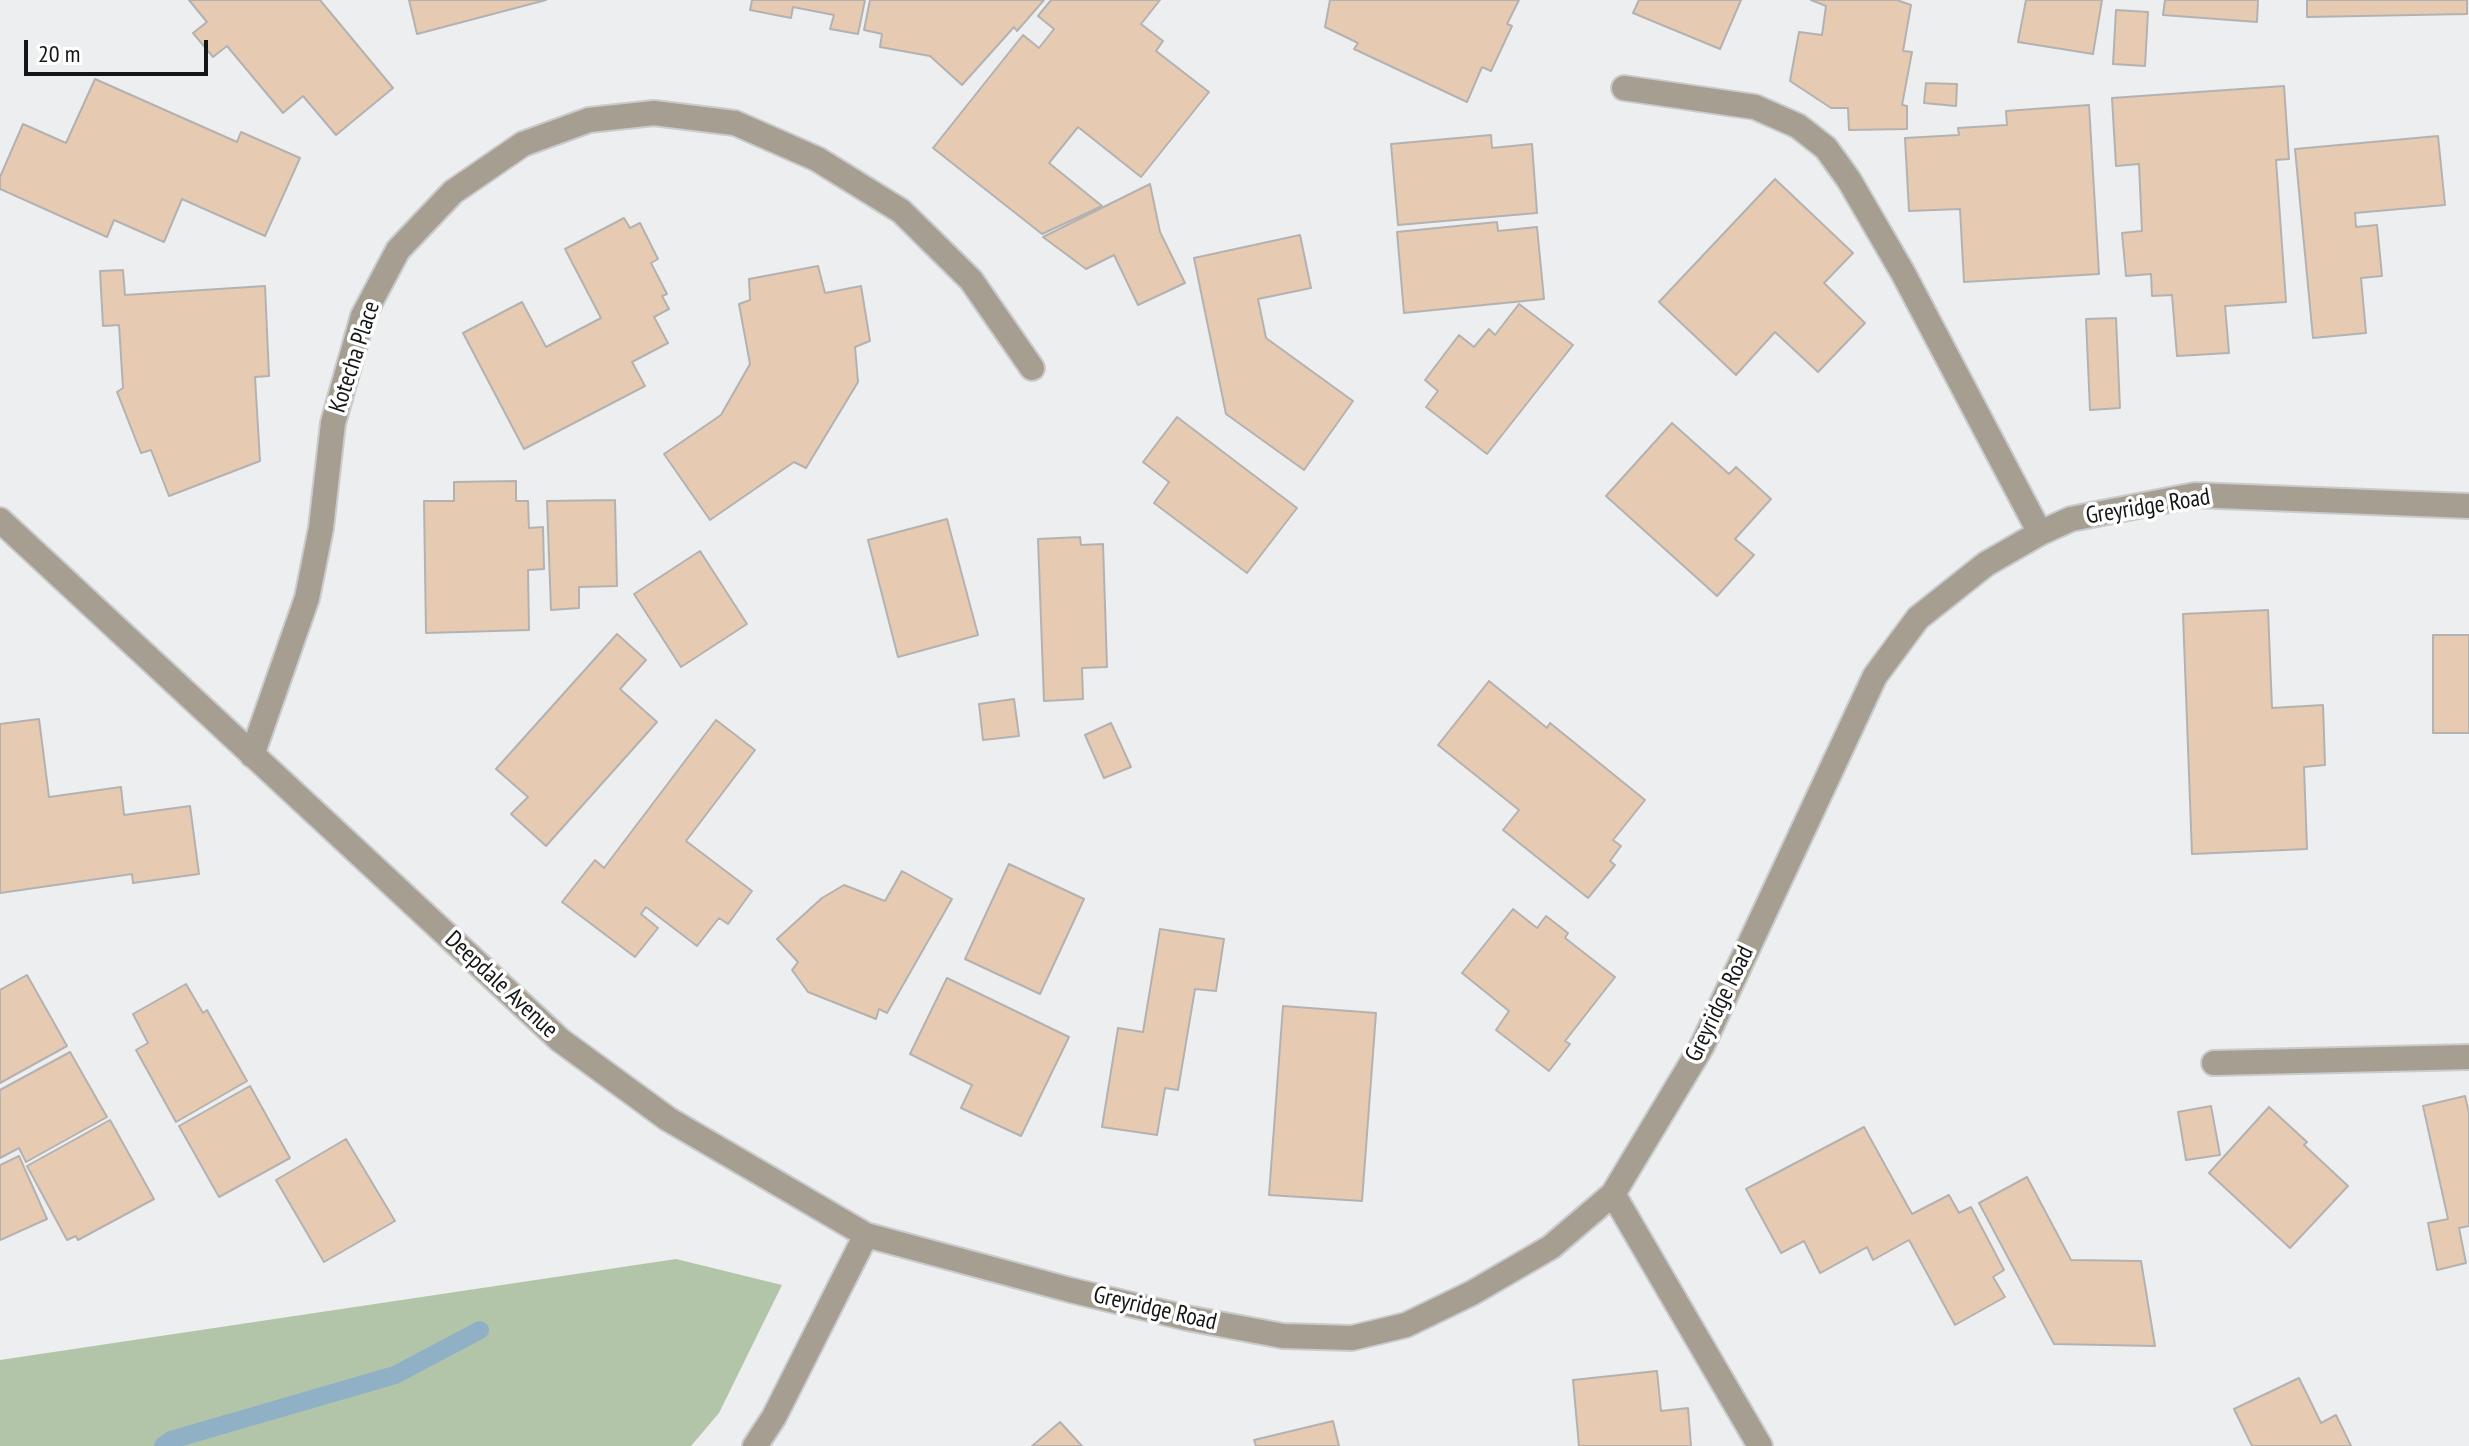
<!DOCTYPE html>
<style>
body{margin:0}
#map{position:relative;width:2469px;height:1446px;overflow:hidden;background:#edeef0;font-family:"PT Sans Narrow",sans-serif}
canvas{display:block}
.scale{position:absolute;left:24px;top:40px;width:184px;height:36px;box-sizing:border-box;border:4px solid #141515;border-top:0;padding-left:10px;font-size:24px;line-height:28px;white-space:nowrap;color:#141515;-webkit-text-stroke:6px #fff;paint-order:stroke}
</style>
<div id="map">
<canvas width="2469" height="1446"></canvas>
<div class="scale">20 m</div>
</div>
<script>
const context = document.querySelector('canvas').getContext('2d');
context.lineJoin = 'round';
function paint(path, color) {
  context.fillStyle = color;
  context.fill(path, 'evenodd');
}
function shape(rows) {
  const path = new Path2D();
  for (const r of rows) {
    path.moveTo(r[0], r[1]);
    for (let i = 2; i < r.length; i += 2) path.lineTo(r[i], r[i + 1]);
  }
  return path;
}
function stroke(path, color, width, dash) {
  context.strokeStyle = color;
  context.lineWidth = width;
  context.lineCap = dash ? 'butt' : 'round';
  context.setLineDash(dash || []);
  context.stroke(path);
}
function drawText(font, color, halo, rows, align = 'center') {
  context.font = font + ' "PT Sans Narrow",sans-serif';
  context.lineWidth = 7;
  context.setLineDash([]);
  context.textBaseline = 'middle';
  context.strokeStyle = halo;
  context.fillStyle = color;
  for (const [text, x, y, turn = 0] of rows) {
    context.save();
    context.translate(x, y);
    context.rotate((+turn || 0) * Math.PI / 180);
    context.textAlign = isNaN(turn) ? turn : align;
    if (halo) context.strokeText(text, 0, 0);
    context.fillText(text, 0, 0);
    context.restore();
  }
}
paint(shape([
 [676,1259,782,1285,719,1413,691,1446,0,1446,0,1360]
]), '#b3c5a9');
stroke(shape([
 [163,1446,171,1440,395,1375,480,1330]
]), '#90b1c5', 18);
const building = shape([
 [189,0,320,0,393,88,336,135,303,96,283,113,227,46,213,57,193,33,207,22,189,0],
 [409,0,546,0,417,34,409,0],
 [752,0,865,0,858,34,830,29,834,15,793,7,791,18,750,10,752,0],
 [870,0,1044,0,1017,31,1014,27,962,85,930,56,880,47,882,34,864,30,870,0],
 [1051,0,1160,0,1141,24,1163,41,1156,51,1209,92,1141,177,1078,127,1049,163,1102,206,1042,234,933,148,1023,35,1039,48,1054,29,1038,16,1051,0],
 [1330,0,1519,0,1507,24,1512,26,1491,71,1482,67,1467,102,1354,49,1358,43,1325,27,1330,0],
 [1639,0,1741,0,1720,49,1633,13,1639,0],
 [1811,0,1897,0,1911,5,1903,51,1912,52,1902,105,1907,106,1907,129,1849,130,1848,108,1831,108,1790,81,1799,32,1822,35,1826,6,1811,0],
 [2026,0,2102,0,2093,54,2018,42,2026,0],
 [2165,0,2258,0,2257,22,2163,15,2165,0],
 [2307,0,2467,0,2467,14,2307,17,2307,0],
 [2116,10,2148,12,2145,66,2113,64,2116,10],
 [95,79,237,142,241,132,300,158,265,236,182,199,164,242,114,220,107,237,0,189,0,177,23,124,66,143,95,79],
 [1926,83,1957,84,1956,106,1924,103,1926,83],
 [2284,86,2289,159,2276,160,2286,302,2225,306,2229,353,2177,356,2172,295,2152,296,2151,274,2126,276,2122,233,2142,231,2139,164,2116,166,2112,98,2284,86],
 [2089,105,2099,274,1964,282,1960,209,1909,211,1905,138,1959,135,1958,128,2007,125,2006,111,2089,105],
 [1491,135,1492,148,1532,144,1537,213,1398,225,1391,144,1491,135],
 [2438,136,2445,205,2355,213,2356,227,2377,225,2382,276,2361,278,2366,333,2313,338,2295,149,2438,136],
 [1775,179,1853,253,1824,283,1865,323,1818,372,1775,332,1736,375,1659,302,1775,179],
 [1150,184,1160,232,1185,283,1138,305,1114,255,1086,269,1043,237,1150,184],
 [624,218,630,228,640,223,658,259,651,263,667,294,662,296,669,309,654,317,668,343,632,362,645,386,524,449,463,333,522,302,546,347,601,318,565,249,624,218],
 [1497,222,1498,231,1537,227,1544,299,1404,313,1397,232,1497,222],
 [1300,235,1311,288,1258,299,1266,338,1353,401,1304,470,1226,414,1194,258,1300,235],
 [818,266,825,293,861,286,870,341,855,347,858,382,806,468,794,462,710,520,664,454,721,415,750,364,739,304,750,300,749,279,818,266],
 [123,270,125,295,265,286,269,376,255,377,260,461,169,496,151,450,141,453,117,392,123,388,119,325,103,326,100,271,123,270],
 [1519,304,1573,345,1487,454,1426,407,1438,391,1425,380,1459,335,1474,347,1489,329,1495,335,1519,304],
 [2116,318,2120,408,2090,410,2086,319,2116,318],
 [1177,417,1297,508,1247,573,1154,503,1169,482,1143,462,1177,417],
 [1672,423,1729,474,1736,467,1771,499,1735,539,1754,555,1717,596,1606,496,1672,423],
 [516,481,516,501,528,501,529,528,543,527,544,569,528,570,529,630,426,633,424,501,454,501,454,482,516,481],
 [615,500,617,586,579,587,579,608,551,610,547,501,615,500],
 [947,519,978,635,898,657,868,540,947,519],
 [1080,537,1081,545,1103,544,1107,667,1082,668,1083,699,1044,701,1038,539,1080,537],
 [700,551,747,624,681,667,634,594,700,551],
 [2268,610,2272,708,2323,705,2325,765,2304,767,2307,849,2192,854,2183,614,2268,610],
 [617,634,646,660,620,689,657,722,546,846,511,814,528,797,496,769,617,634],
 [2433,635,2469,635,2469,733,2433,733,2433,635],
 [1489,681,1547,728,1550,723,1645,800,1613,840,1621,846,1610,861,1615,865,1588,898,1503,830,1519,810,1438,745,1489,681],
 [1014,699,1019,736,983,740,979,704,1014,699],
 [39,719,49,797,121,787,124,815,190,806,199,874,133,883,132,874,0,893,0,724,39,719],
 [716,720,755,750,686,841,752,891,728,924,719,918,697,946,646,907,641,914,658,928,635,957,562,902,595,860,604,868,716,720],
 [1111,723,1131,767,1104,778,1085,735,1111,723],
 [1009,864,1084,899,1040,994,965,959,1009,864],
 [902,871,952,899,887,1013,879,1009,876,1019,808,992,792,970,798,962,777,939,822,898,844,885,885,901,902,871],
 [1513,909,1537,928,1546,916,1568,933,1565,938,1615,977,1565,1041,1570,1044,1549,1071,1496,1030,1509,1011,1462,973,1513,909],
 [1160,929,1224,939,1216,991,1195,989,1178,1090,1165,1088,1157,1135,1102,1127,1118,1028,1143,1032,1160,929],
 [27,975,67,1046,0,1083,0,990,27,975],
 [947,978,1069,1037,1021,1136,961,1108,972,1085,910,1054,947,978],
 [186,984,203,1013,207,1010,247,1081,176,1122,136,1050,148,1043,133,1014,186,984],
 [1283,1006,1376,1013,1362,1201,1269,1195,1283,1006],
 [70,1052,107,1117,26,1162,19,1148,0,1158,0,1090,70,1052],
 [250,1086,290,1158,219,1197,179,1126,250,1086],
 [2465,1096,2469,1113,2469,1226,2459,1228,2466,1263,2437,1270,2428,1223,2448,1219,2423,1106,2465,1096],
 [2211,1106,2220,1155,2186,1160,2178,1112,2211,1106],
 [2269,1107,2307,1142,2304,1145,2348,1186,2290,1248,2209,1173,2269,1107],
 [110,1120,154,1199,78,1240,76,1236,67,1240,27,1166,110,1120],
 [1864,1127,1912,1214,1949,1195,1959,1213,1971,1207,2004,1270,1993,1277,2005,1297,1955,1325,1909,1240,1873,1260,1867,1247,1820,1273,1804,1241,1781,1253,1746,1189,1864,1127],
 [346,1139,395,1221,324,1262,276,1180,346,1139],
 [19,1156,47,1219,0,1240,0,1165,19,1156],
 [2027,1177,2071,1260,2141,1261,2155,1346,2054,1344,1979,1203,2027,1177],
 [1657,1371,1661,1411,1688,1408,1691,1446,1579,1446,1573,1380,1657,1371],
 [2299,1378,2321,1423,2336,1415,2351,1446,2252,1446,2234,1409,2299,1378],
 [1333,1421,1339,1446,1256,1446,1254,1440,1333,1421],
 [1060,1422,1082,1446,1032,1446,1060,1422]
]);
paint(building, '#e7cab2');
stroke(building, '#b4b2b1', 2);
const lane = shape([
 [2214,1063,2469,1057]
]);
const street = shape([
 [1624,88,1755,107,1798,126,1826,148,1849,180,1903,273,2040,533],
 [0,520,560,1040,668,1119,866,1235,1070,1290,1187,1318,1283,1336,1352,1338,1406,1325,1472,1293,1551,1247,1613,1194,1702,1046,1875,676,1918,618,1986,564,2040,533,2071,519,2195,495,2469,506],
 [252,755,307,598,321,528,333,423,363,316,398,250,453,192,523,144,589,120,654,113,735,123,817,159,901,211,971,280,1032,368],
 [1613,1194,1760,1446],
 [755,1446,774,1417,866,1235]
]);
stroke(lane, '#cacbcd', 28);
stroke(street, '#cacbcd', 28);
stroke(lane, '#a59e91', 24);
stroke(street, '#a59e91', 24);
drawText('24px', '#141515', '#fff', [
 ["Kotecha Place",355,357,-72],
 ["Greyridge Road",2148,507,-9],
 ["Deepdale Avenue",501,985,43],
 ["Greyridge Road",1720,1004,-64],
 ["Greyridge Road",1155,1309,13]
]);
</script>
